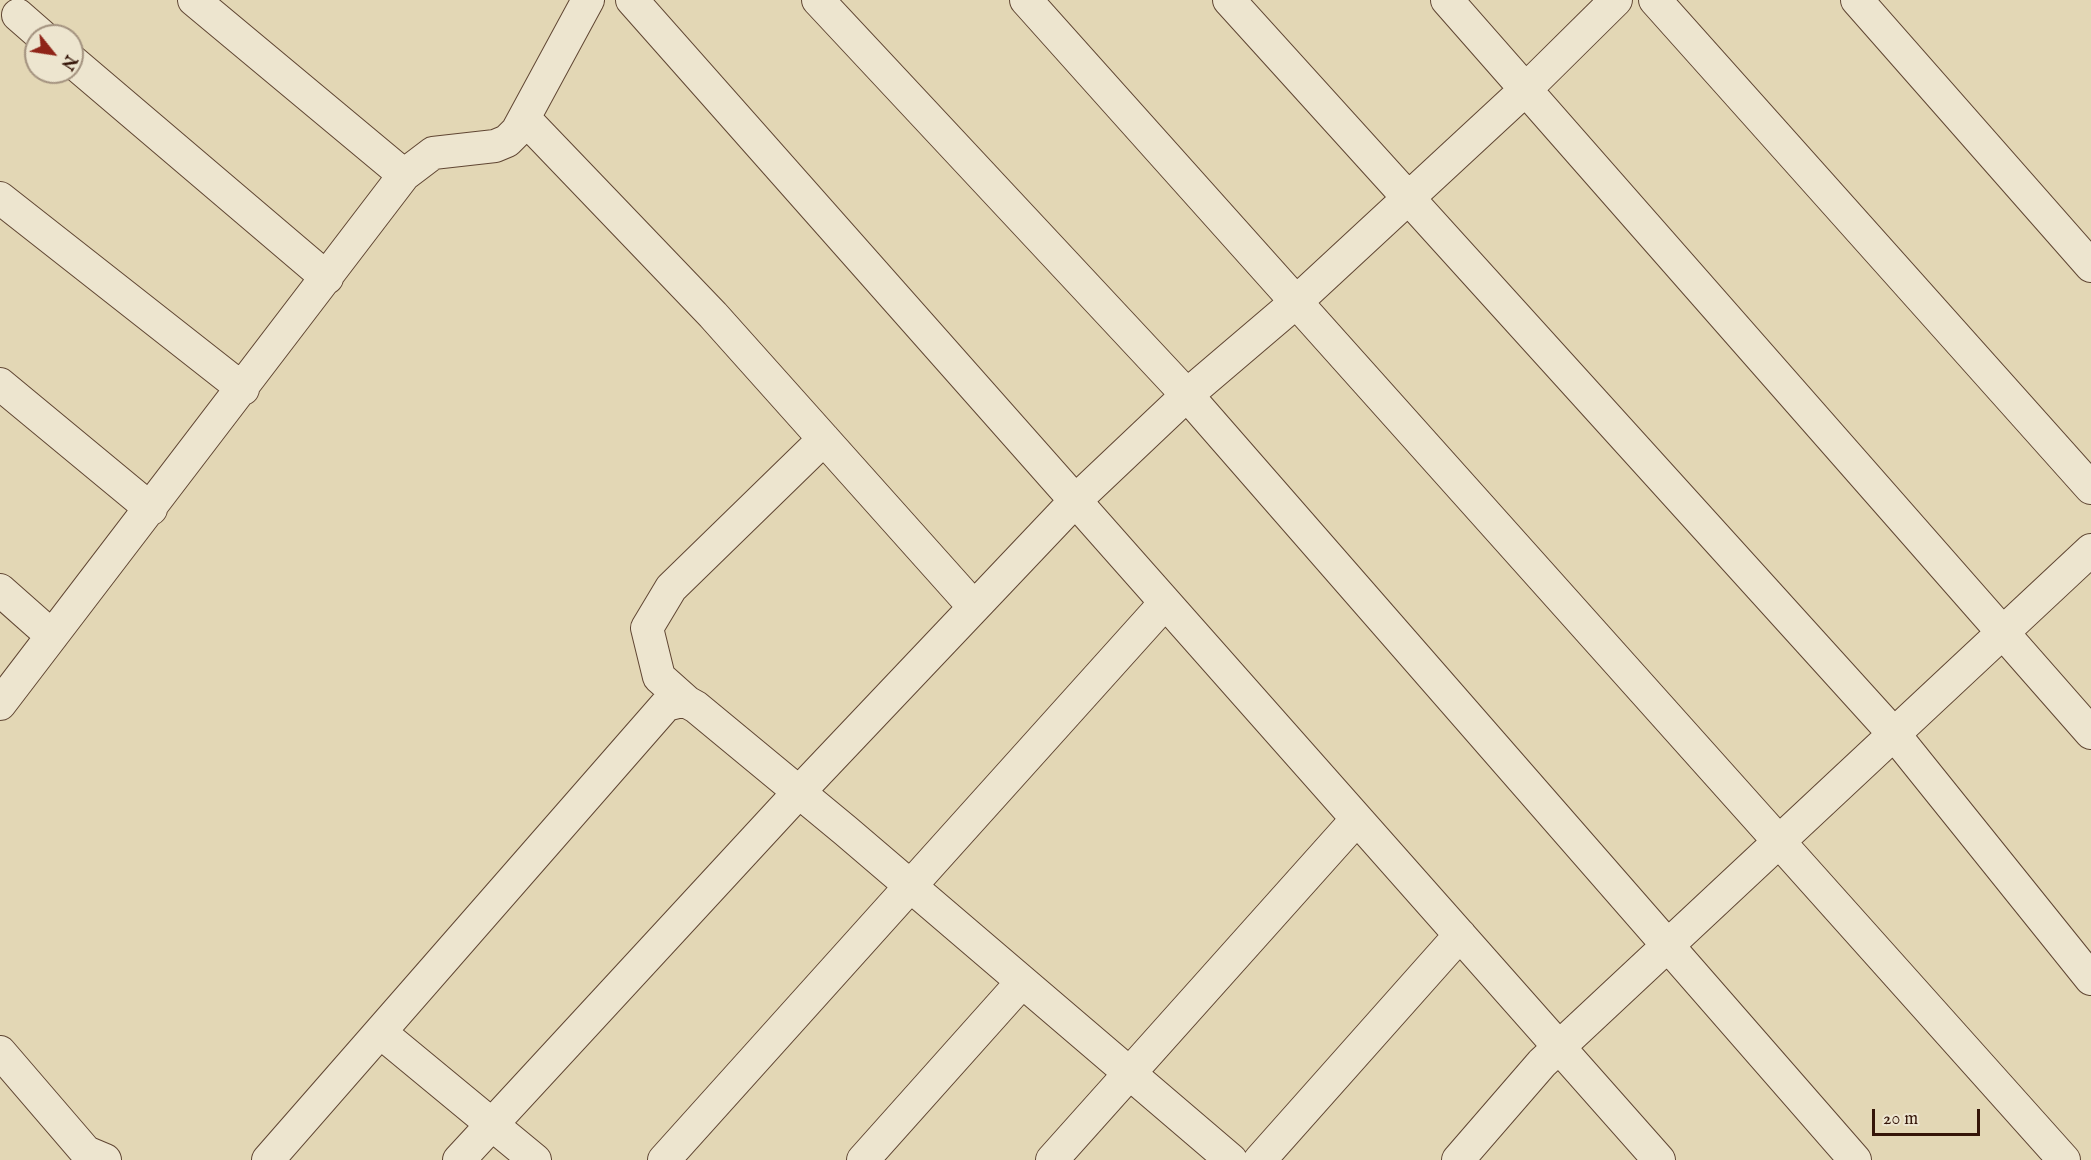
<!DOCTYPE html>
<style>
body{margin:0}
#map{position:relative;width:2091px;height:1160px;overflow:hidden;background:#e3d7b5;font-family:"IM FELL English",serif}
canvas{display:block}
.north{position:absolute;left:24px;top:24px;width:60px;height:60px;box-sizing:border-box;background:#ede5cf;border:2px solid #a3927f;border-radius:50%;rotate:120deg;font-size:16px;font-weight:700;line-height:24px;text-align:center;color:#351508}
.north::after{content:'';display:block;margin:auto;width:21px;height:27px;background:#8f2418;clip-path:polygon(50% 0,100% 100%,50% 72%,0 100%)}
.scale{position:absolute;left:1872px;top:1109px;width:108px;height:27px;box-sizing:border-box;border:3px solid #351508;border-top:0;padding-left:8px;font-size:18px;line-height:21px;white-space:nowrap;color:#351508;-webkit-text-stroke:4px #ede5cf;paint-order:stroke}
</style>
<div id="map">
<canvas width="2091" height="1160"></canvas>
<div class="north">N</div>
<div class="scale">20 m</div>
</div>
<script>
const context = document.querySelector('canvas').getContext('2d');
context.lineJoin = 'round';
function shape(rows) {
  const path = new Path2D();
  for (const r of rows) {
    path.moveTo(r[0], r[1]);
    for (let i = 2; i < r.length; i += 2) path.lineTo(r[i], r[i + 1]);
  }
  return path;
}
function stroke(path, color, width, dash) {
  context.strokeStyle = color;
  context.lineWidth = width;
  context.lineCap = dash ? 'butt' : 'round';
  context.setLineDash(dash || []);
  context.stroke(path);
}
const minor = shape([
 [194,0,404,175],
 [632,0,1659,1160],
 [818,0,1187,395,1855,1160],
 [1026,0,2064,1160],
 [1229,0,1894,734,2091,979],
 [1447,0,2091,733],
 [1655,0,2091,488],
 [1857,0,2091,266],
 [18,15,42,36],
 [72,61,327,278],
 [525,119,713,315,974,607],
 [0,198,243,389],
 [0,384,151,509],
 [0,590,52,636],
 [687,702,659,677,647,628,671,588,824,439],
 [0,704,404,175,433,153,495,146,507,141,517,131,588,0],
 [380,1032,535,1160],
 [0,1052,86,1152,105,1160],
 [268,1160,666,705,678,702,687,702,696,707,846,831,1231,1160],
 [459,1160,799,792,1075,501,1187,395,1295,303,1525,90,1616,0],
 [664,1160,1165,603],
 [863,1160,1022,982],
 [1052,1160,1357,819],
 [1260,1160,1460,935],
 [1458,1160,1542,1063,2091,550]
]);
stroke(minor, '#604633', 34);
stroke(minor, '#ede5cf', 32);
</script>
